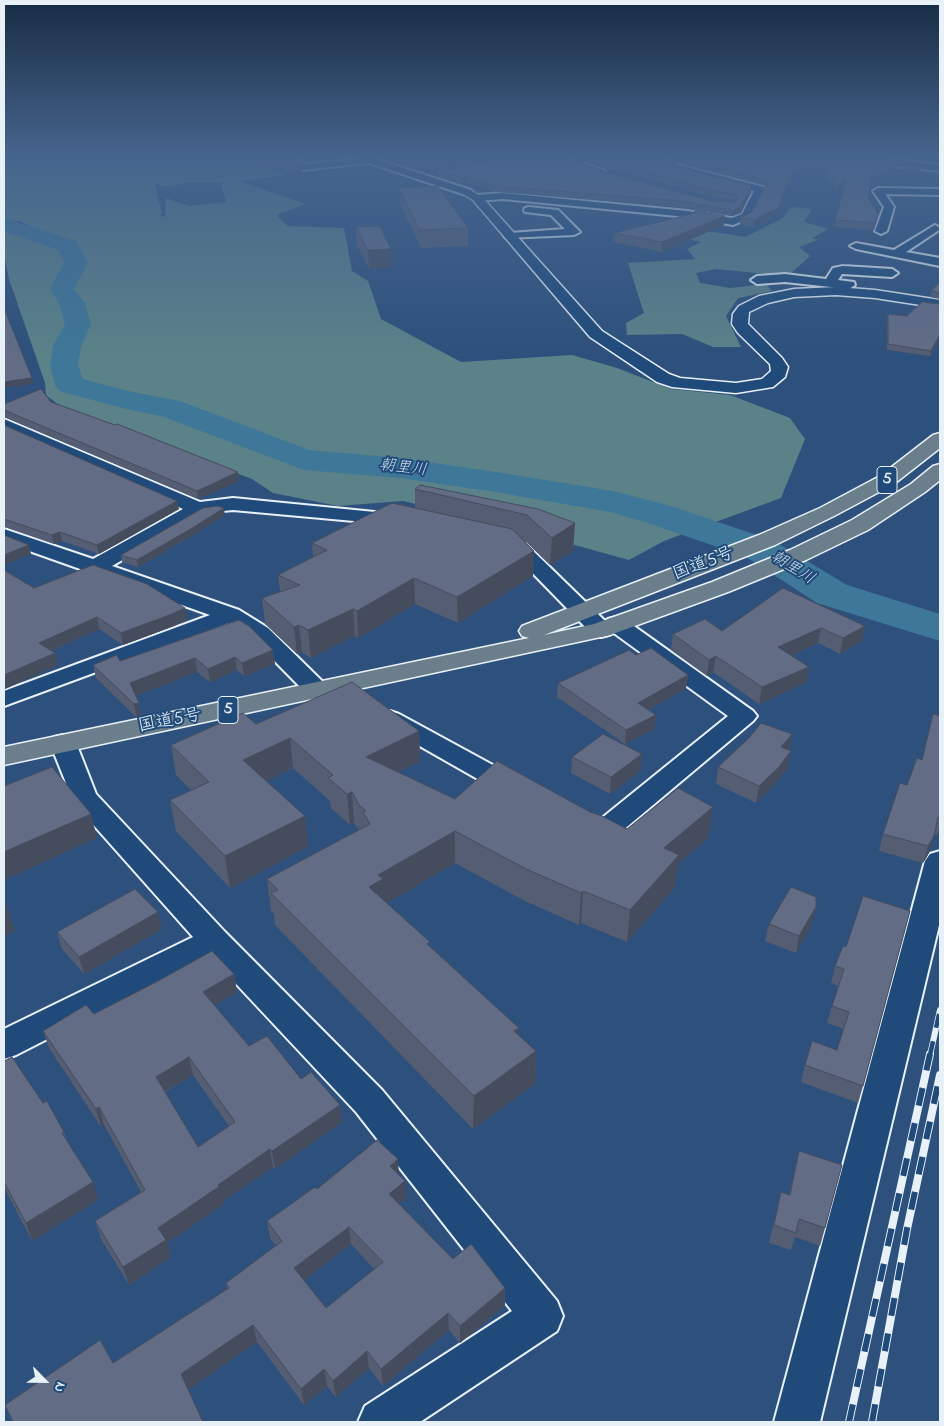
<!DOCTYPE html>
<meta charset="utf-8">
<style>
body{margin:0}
#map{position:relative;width:944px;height:1426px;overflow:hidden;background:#2d517c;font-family:"Indie Flower",sans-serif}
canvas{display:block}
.frame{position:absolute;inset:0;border:5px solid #e8f1f8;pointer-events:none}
.north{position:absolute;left:20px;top:1356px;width:50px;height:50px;-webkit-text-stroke:4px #1f4a7a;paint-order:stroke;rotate:113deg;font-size:14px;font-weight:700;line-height:20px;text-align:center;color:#e8f1f8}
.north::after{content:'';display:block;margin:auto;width:18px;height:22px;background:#e8f1f8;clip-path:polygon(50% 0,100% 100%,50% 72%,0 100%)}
</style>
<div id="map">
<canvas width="944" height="1426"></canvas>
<div class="frame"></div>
<div class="north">N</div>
</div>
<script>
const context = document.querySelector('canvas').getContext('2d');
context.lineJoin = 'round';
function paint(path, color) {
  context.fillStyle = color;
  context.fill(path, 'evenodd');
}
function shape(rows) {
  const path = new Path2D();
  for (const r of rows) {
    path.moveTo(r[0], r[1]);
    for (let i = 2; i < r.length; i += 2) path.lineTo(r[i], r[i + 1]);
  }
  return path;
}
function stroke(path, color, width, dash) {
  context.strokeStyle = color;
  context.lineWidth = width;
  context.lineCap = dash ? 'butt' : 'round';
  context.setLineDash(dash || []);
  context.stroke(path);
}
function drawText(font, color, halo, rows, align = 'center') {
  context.font = font + ' "Indie Flower","Klee One",sans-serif';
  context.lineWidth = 4;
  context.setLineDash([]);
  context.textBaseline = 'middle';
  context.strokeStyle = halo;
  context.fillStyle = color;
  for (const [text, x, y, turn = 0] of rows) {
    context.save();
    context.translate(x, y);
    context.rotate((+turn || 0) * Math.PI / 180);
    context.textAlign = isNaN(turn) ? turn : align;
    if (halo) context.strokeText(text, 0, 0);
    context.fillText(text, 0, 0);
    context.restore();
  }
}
paint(shape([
 [4,158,246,158,286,175,239,181,305,204,277,215,287,226,344,228,352,271,368,281,381,319,461,362,572,355,617,368,671,389,730,395,790,418,805,439,781,498,664,541,629,560,495,523,403,501,338,506,273,493,252,479,64,409,46,395,45,383,9,279,4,254,4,228,31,227,20,221,4,223],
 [189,182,221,183,226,202,189,206,166,198,165,216,158,217,162,214,155,184,171,187],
 [791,207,812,209,804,222,828,229,812,238,818,240,799,247,810,256,788,276,715,269,696,273,700,283,730,288,766,284,772,291,738,298,726,316,741,347,713,347,682,334,627,335,626,323,644,313,628,263,695,259,687,249,701,242,679,237,702,230,745,237,783,218]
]), '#5b8288');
paint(shape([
 [4,218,76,241,88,263,74,289,85,303,91,324,81,346,78,365,83,379,128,391,180,401,309,450,400,458,496,472,613,491,671,506,774,541,847,585,940,614,940,641,817,603,746,557,645,522,610,512,496,492,400,478,304,470,161,416,126,409,59,391,55,385,50,365,53,346,65,324,59,303,50,289,64,263,59,250,4,231,4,218]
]), '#3e7798');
const street = shape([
 [281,158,292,158,303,164,373,158,471,190,472,192,467,195,463,194,369,163,302,170,281,158],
 [577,158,601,158,583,163,605,171,600,174,566,162,577,158],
 [673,158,685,158,674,164,764,187,765,189,750,218,733,225,687,217,503,199,477,201,472,198,477,195,503,193,687,211,732,218,742,214,754,191,662,167,660,165,673,158],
 [845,158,877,158,940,165,940,171,849,161,845,158],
 [878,188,940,189,940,195,885,194,894,207,887,231,881,234,875,231,884,207,873,191,878,188],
 [529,207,558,210,580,232,574,235,506,238,504,236,510,233,565,229,551,215,525,212,524,210,525,208,529,207],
 [935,225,940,228,939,230,906,252,940,258,940,266,856,249,850,246,856,243,894,250,935,225],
 [843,266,892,269,898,273,892,277,842,274,838,280,854,282,855,285,849,289,785,282,757,284,751,280,757,276,785,274,826,279,833,268,843,266],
 [4,419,200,502,233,498,405,515,408,519,405,523,398,525,233,510,203,513,112,566,239,610,268,628,327,686,330,691,327,696,318,698,309,696,252,638,229,623,4,706,4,691,210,615,4,542,4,529,93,559,183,509,4,430,4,419],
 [507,539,526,544,606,622,608,619,616,617,624,619,753,711,757,716,753,721,609,842,599,845,589,842,576,835,572,828,576,821,586,819,597,822,728,716,611,631,609,635,601,637,593,635,512,552,500,549,497,545,500,541,507,539],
 [390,711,399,714,524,782,528,788,524,794,514,797,504,794,381,724,377,719,381,714,390,711],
 [63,735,72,737,76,743,96,794,225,932,382,1090,557,1301,563,1316,557,1331,420,1422,358,1422,365,1406,512,1311,356,1112,210,956,16,1055,4,1059,4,1029,193,937,74,803,50,743,54,737,63,735],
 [940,851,940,921,820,1422,774,1422,925,861,930,854,940,851]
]);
const secondary = shape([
 [467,189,481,196,602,331,669,374,680,378,736,383,762,379,771,371,770,364,738,333,732,324,733,314,739,306,759,296,794,289,836,287,875,290,940,300,940,308,875,298,836,295,794,297,768,303,749,312,748,324,782,358,788,367,785,377,773,387,736,393,672,387,657,382,590,337,473,200,463,194,461,192,467,189]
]);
const highway = shape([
 [940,433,940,448,894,484,834,516,775,545,544,635,594,624,712,582,790,550,852,520,911,484,933,466,940,464,940,480,925,492,868,530,806,560,728,592,610,635,4,765,4,747,529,638,522,636,519,631,522,626,759,535,820,508,880,476,933,435,940,433]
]);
stroke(street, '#e8f1f8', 4);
stroke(secondary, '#e8f1f8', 3);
stroke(highway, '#e8f1f8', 3);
paint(street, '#1f4a7a');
paint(secondary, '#1f4a7a');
paint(highway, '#6b7e8b');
const railFar1 = shape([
 [930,1055,940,1010]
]);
const rail = shape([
 [849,1422,930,1054],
 [872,1422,907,1229,940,1075]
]);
stroke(railFar1, '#e8f1f8', 6);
stroke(rail, '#e8f1f8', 8);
stroke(railFar1, '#1f4a7a', 4.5, [14]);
stroke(rail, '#1f4a7a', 6, [18]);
paint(shape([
 [253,158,287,158,301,166,302,172,294,173,286,168,269,166],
 [296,158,349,158,303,162],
 [380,158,484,158,419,171],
 [590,158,650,158,662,163,751,192,741,213,732,216,695,210,692,208,497,192,468,183,462,184,439,177,439,171,493,160,569,159,607,173,713,201,733,202,735,201,713,197,589,163],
 [680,158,859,158,897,162,896,168,882,177,872,176,868,197,877,220,874,230,834,227,844,187,836,191,825,170,792,176,777,215,753,227,740,224,740,218,752,212,766,186,679,163],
 [897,158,940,158,940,160,934,162],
 [904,165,919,171,910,176,903,169],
 [399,188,468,228,468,246,421,248,400,204],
 [695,211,724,225,662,252,613,242,614,233,695,214],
 [356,227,391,267,369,269,357,245],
 [940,282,940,299,930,297,931,291],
 [940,304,940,338,930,356,887,350,887,319,888,314,907,316],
 [51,402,238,472,239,481,198,499,4,417,4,404],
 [4,425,179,509,99,554,62,541,54,544,5,527,4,528],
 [415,489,538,509,573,551,550,565,526,542,525,542,533,576,458,623,415,604,358,638,355,636,311,658,302,652,297,654,265,624,262,598,280,592,278,575,313,557,312,543,415,508],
 [225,515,195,534,138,567,122,562,121,555],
 [4,570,34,588,187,619,174,626,123,645,99,629,52,651,58,665,5,689,4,688],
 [239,620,275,664,244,676,237,670,210,682,197,672,135,696,139,703,141,717,137,718,96,678,93,665,120,661],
 [865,626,862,641,840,654,818,643,791,656,809,667,806,683,759,704,713,672,707,676,671,650,673,634,722,631],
 [636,655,688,675,686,688,649,710,656,715,654,729,625,744,557,697,558,683],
 [933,714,940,716,940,827,937,835,934,834,929,853,923,863,879,851,883,834,922,759],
 [256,724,419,731,420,761,398,772,455,799,590,812,627,829,708,838,678,864,675,887,627,942,581,923,579,925,525,901,455,863,386,903,430,946,519,1028,519,1036,536,1051,535,1084,473,1129,275,925,274,914,271,911,267,879,359,830,354,823,350,825,331,808,330,801,293,768,266,781,305,816,308,847,230,888,176,831,170,800,191,790,176,775,171,745],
 [792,734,789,750,788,767,776,783,756,803,716,784,718,767,749,738],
 [572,757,641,770,610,794,571,773],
 [769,924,812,924,796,953,765,941],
 [162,929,84,974,62,949,57,932],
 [843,946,863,1086,858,1103,801,1082,805,1065,837,1050,844,1029,827,1023,838,986,831,983,835,966],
 [234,974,237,992,214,1005,249,1046,340,1105,342,1122,275,1169,273,1167,223,1201,224,1204,167,1243,171,1257,129,1285,101,1239,95,1221,141,1192,104,1125,101,1127,49,1048,43,1031,94,1014],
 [193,1075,229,1126,198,1147,165,1092],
 [4,1061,43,1103,64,1132,67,1140,98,1200,32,1241,4,1187],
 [799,1151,825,1228,820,1246,795,1237,791,1250,769,1243,781,1192,789,1195],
 [399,1175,406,1198,399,1204,453,1259,505,1288,505,1305,460,1343,449,1330,383,1386,369,1368,336,1397,327,1386,304,1405,257,1342,188,1389,113,1363,227,1289,226,1283,276,1246,270,1238,267,1221,317,1189],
 [351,1244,374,1269,326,1308,304,1280]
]), '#555d72');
paint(shape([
 [303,158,349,158,303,162],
 [456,158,484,158,419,171,419,165],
 [935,158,940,158,940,160,934,162],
 [897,162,896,168,882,177,884,172],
 [826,164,825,170,792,176,777,215,753,227,754,220,793,171],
 [301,166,302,172,294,173,294,167],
 [920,167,919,171,910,176,910,171],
 [468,177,468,183,462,184,462,178],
 [846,181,845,187,836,191,837,185],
 [752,186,751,192,741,213,732,216,733,210],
 [878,214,877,220,874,230,875,223],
 [725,216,724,225,662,252,662,242],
 [391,249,391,267,369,269,368,250],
 [940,334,940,338,930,356,931,351],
 [32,378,33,384,4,388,4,382],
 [238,472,239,481,198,499,197,491],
 [177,501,179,509,99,554,97,545],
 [224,508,225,515,195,534,138,567,137,560],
 [575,523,573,551,550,565,552,538],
 [60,532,62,541,54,544,52,535],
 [29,545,31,554,4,565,4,555],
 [534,551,533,576,458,623,457,597],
 [414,578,415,604,358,638,357,611],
 [185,608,187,619,174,626,123,645,121,633],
 [353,609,355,636,311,658,308,630],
 [97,617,99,629,42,655,39,643],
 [299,625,302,652,297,654,294,627],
 [865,626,862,641,840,654,843,638],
 [821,628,818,643,775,663,778,647],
 [273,650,275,664,244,676,242,663],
 [55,653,58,665,5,689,4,684,4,675],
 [716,656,713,672,707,676,709,660],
 [235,657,237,670,210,682,208,669],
 [195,658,197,672,133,697,130,683],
 [809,667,806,683,759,704,762,687],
 [688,675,686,688,637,717,638,703],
 [139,703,141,717,137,718,134,704],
 [656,715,654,729,625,744,626,730],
 [419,731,420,761,368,787,366,757],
 [792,734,789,750,781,747],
 [290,738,293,768,247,790,243,760],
 [791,751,788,767,776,783,756,803,759,786],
 [642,754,641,770,610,794,611,777],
 [352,792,354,823,350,825,347,794],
 [713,807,708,838,678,864,675,887,627,942,630,910,664,848],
 [91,814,97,838,4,880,4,852],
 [305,816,308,847,230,888,225,856],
 [455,831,455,863,385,904,369,887,378,875],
 [934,836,929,853,923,863,928,846],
 [583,891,581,923,579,925,581,893],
 [6,903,15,931,4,937,4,904],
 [816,907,812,924,796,953,799,936],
 [158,912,162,929,84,974,79,957],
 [234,974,237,992,206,1010,203,992],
 [519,1028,518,1060,514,1031],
 [536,1051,535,1084,473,1129,474,1096],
 [189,1057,193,1075,160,1094,156,1077],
 [340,1105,342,1122,275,1169,272,1151],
 [99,1107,104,1125,101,1127,96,1109],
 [270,1149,273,1167,223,1201,224,1204,167,1243,171,1257,129,1285,123,1267,158,1228,218,1185],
 [398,1159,399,1177,390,1166],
 [405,1181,406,1198,391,1212,389,1194],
 [93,1182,98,1200,32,1241,26,1223],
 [349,1227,351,1244,297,1286,294,1268],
 [505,1288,505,1305,460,1343,460,1326],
 [448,1313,449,1330,383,1386,381,1369],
 [253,1325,257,1342,186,1391,181,1374],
 [367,1351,369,1368,336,1397,333,1381],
 [324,1369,327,1386,304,1405,301,1389]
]), '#454c5d');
const building = shape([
 [264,158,287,158,301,166,294,167,285,163,268,161,264,158],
 [397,158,456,158,419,165,397,158],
 [496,158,566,158,607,173,713,201,733,202,739,198,737,195,714,191,592,158,650,158,662,163,752,186,741,206,733,210,695,204,693,202,497,186,468,177,462,178,439,171,493,160,496,158],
 [682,158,859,158,897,162,884,172,873,171,868,197,878,214,875,223,835,220,846,181,837,185,826,164,793,171,778,208,754,220,740,218,752,212,767,184,766,180,682,158],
 [904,165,920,167,910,171,904,165],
 [438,186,468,228,420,230,399,188,438,186],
 [695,211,725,216,662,242,614,233,695,213,695,211],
 [380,226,391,249,368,250,356,227,380,226],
 [940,282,940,293,931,291,940,282],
 [922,302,940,304,940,334,931,351,888,344,888,314,907,316,922,302],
 [4,308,32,378,4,382,4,308],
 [41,389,51,402,115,425,117,424,238,472,197,491,4,410,4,404,41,389],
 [4,425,177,501,97,545,60,532,52,535,4,519,4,425],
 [420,485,538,509,575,523,552,538,527,515,415,489,420,485],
 [392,503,512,529,534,551,457,597,414,578,357,611,353,609,308,630,299,625,294,627,262,598,300,585,278,575,327,550,312,543,392,503],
 [217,506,224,508,194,527,137,560,121,555,203,508,217,506],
 [4,535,29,545,4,555,4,535],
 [93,565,147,584,185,608,172,614,121,633,97,617,39,643,55,653,4,675,4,570,34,588,93,565],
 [783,588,865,626,843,638,821,628,778,647,809,667,762,687,716,656,709,660,673,634,705,619,722,631,783,588],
 [239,620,249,626,273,650,242,663,235,657,208,669,195,658,130,683,139,703,134,704,93,665,117,655,120,661,239,620],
 [651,648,688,675,638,703,656,715,626,730,558,683,629,650,636,655,651,648],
 [352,682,419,731,366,757,455,799,497,761,590,812,602,816,627,829,678,788,713,807,664,848,679,855,630,910,583,891,581,893,526,869,455,831,378,875,383,879,369,887,430,942,427,944,519,1028,514,1031,536,1051,474,1096,271,893,278,890,267,879,370,824,363,812,366,811,359,805,352,792,347,794,328,778,333,775,290,738,243,760,305,816,225,856,170,800,209,782,171,745,243,713,256,724,352,682],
 [933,714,940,716,940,818,938,817,934,836,928,846,883,834,900,783,907,785,917,758,922,760,933,714],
 [761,723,792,734,781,747,791,751,779,767,759,786,718,767,749,738,761,723],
 [603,734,642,754,611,777,572,757,603,734],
 [52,767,91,814,4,852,4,786,52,767],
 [791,887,816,897,816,907,799,936,769,924,791,887],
 [135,889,158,912,79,957,57,932,135,889],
 [863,896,910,911,863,1086,805,1065,812,1041,837,1050,849,1012,832,1006,844,969,835,966,843,946,846,947,863,896],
 [212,951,234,974,203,992,249,1046,267,1036,301,1079,311,1072,340,1105,272,1151,270,1149,218,1185,220,1186,158,1228,166,1240,123,1267,95,1221,145,1190,99,1107,96,1109,43,1031,86,1005,94,1014,158,981,212,951],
 [189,1057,235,1122,198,1147,156,1077,189,1057],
 [12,1057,43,1103,47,1101,64,1132,62,1133,93,1182,26,1223,4,1182,4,1061,12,1057],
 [377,1140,398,1159,390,1166,405,1181,389,1194,453,1259,471,1244,505,1288,460,1326,448,1313,381,1369,367,1351,333,1381,324,1369,301,1389,253,1325,181,1374,203,1422,13,1422,5,1405,100,1340,113,1363,229,1288,226,1283,282,1241,267,1221,315,1187,317,1189,377,1140],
 [349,1227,383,1262,326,1308,294,1268,349,1227],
 [799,1151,842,1165,825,1228,799,1219,796,1233,774,1225,781,1192,790,1195,799,1151]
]);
paint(building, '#636c85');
stroke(building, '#454c5d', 1);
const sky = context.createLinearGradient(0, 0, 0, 358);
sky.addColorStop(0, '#192d44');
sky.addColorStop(0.44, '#46658e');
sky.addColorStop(1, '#46658e00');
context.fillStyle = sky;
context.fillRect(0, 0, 944, 358);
drawText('italic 16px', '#cedfea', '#1f4a7a', [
 ["朝里川",403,469,7],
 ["朝里川",792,569,32]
]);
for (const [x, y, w] of [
 [887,480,20],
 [228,710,20]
]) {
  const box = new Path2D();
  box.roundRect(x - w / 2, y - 13.5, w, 27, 4);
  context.fillStyle = '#1f4a7a';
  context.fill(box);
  stroke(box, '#e8f1f8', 1);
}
drawText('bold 16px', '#e8f1f8', null, [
 ["5",887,480],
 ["5",228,710]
]);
drawText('18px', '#e8f1f8', '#1f4a7a', [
 ["国道5号",704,565,-21],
 ["国道5号",170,722,-11]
]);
</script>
